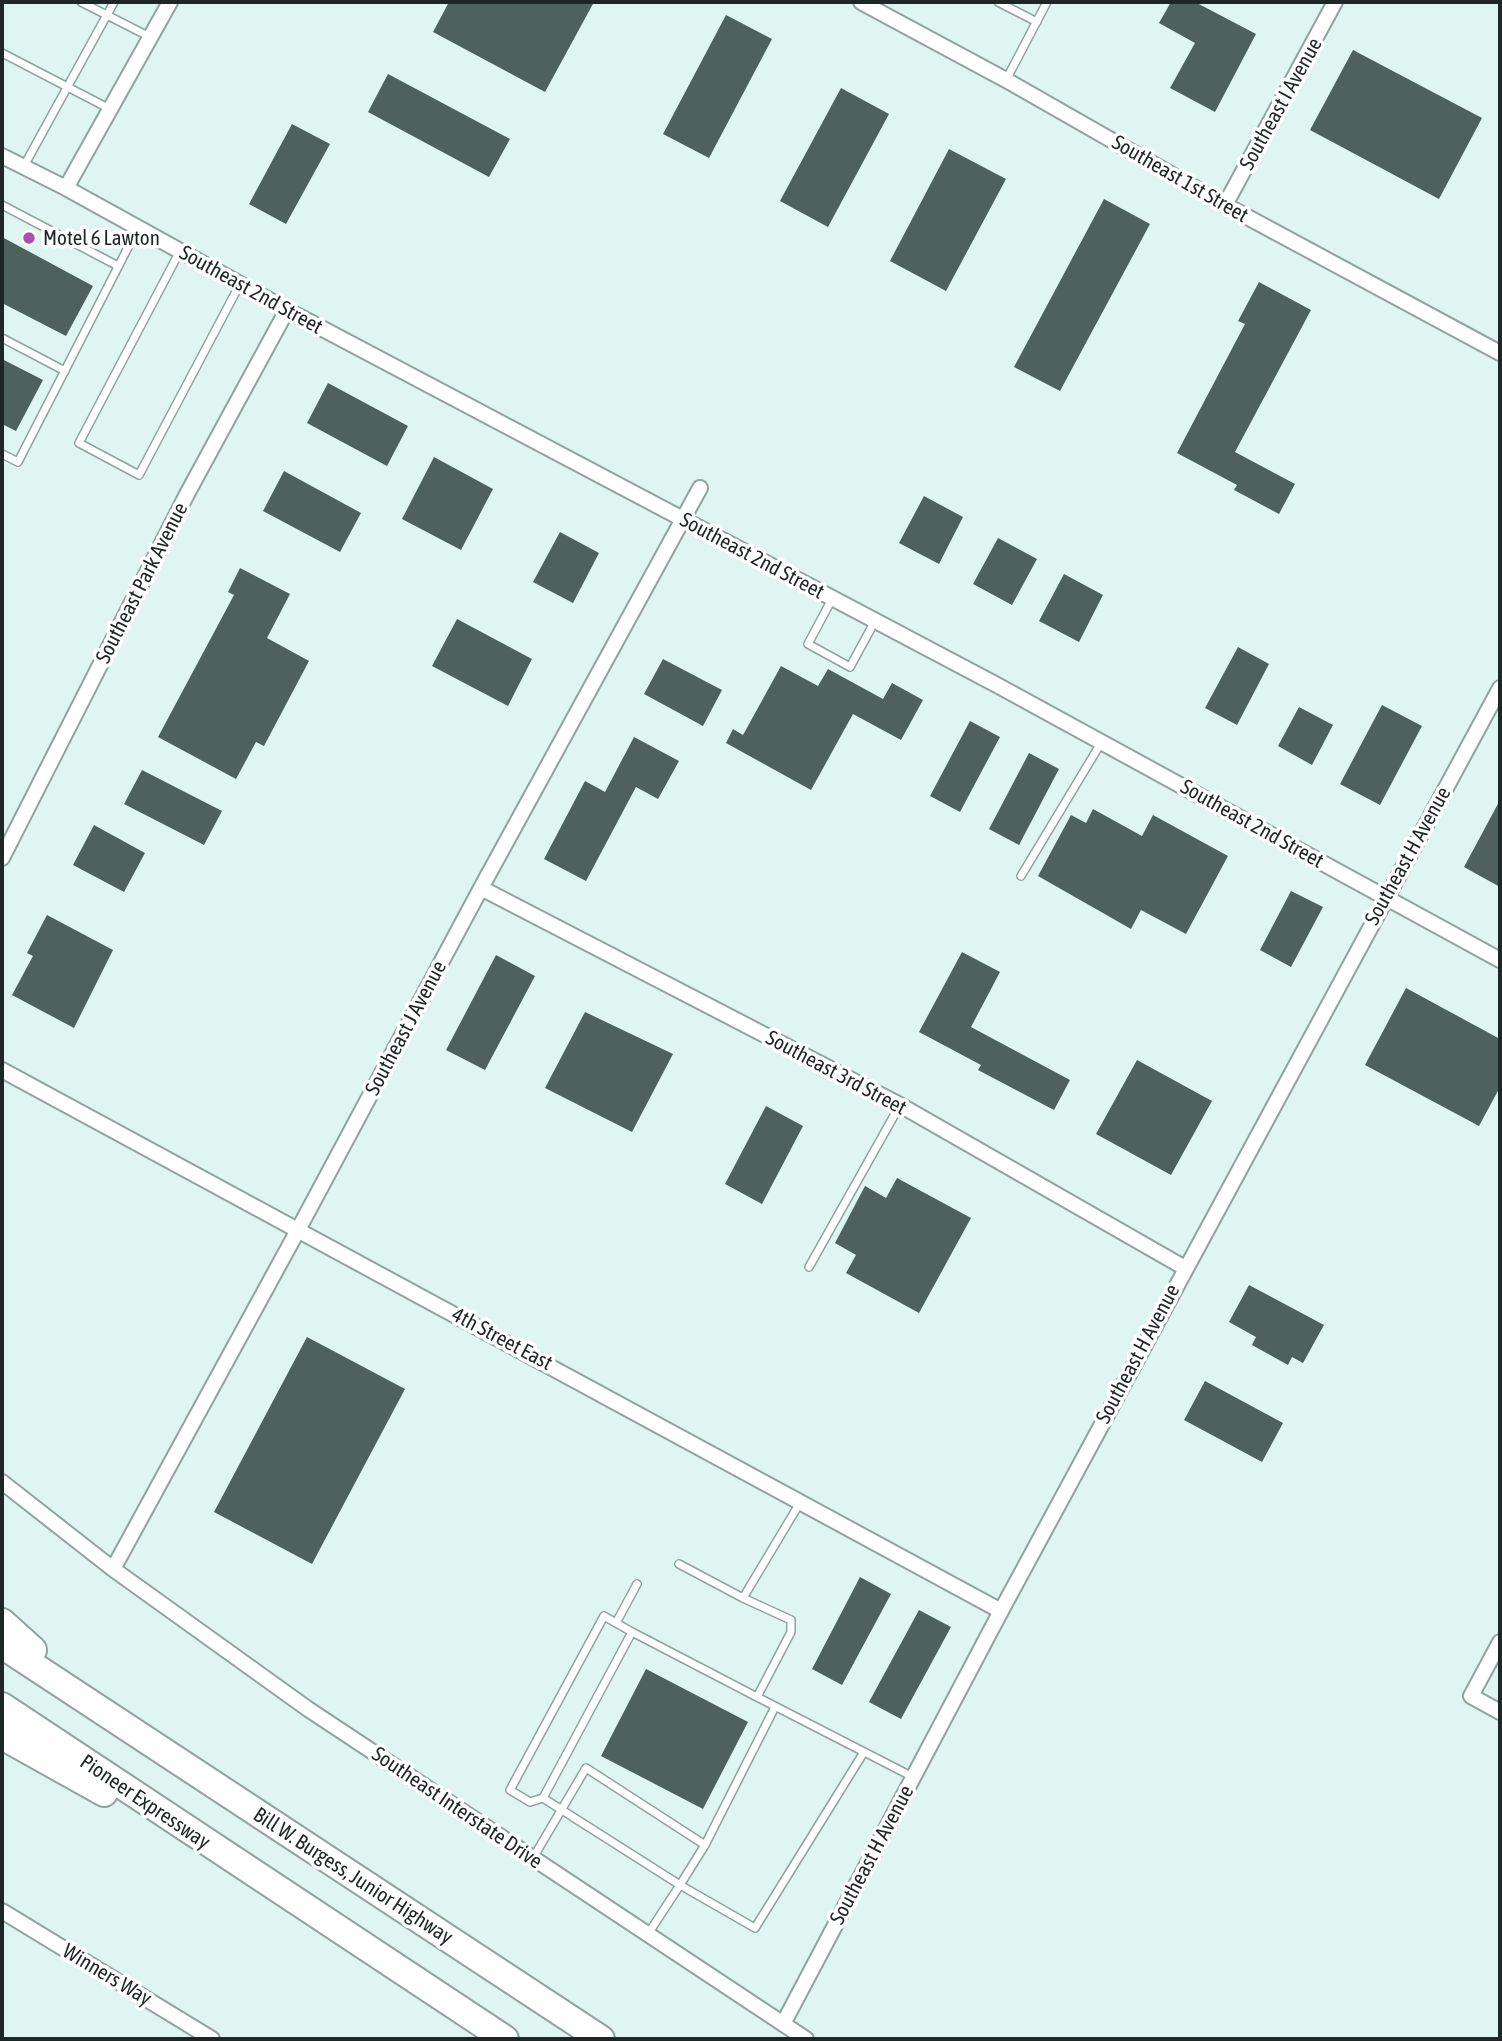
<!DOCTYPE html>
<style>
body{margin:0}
#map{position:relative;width:1502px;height:2041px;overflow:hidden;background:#dff5f1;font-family:"Asap Condensed",sans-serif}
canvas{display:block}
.frame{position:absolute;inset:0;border:4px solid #1f2726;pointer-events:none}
</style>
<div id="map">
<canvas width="1502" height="2041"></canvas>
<div class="frame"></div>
</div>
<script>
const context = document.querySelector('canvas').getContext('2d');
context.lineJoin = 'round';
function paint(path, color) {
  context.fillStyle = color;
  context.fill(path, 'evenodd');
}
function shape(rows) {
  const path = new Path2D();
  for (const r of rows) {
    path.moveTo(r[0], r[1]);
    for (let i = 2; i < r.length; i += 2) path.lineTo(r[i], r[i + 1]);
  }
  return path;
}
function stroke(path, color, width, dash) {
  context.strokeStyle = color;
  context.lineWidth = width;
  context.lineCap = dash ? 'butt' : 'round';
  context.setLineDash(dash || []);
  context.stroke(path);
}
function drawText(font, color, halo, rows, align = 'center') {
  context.font = font + ' "Asap Condensed",sans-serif';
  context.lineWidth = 7;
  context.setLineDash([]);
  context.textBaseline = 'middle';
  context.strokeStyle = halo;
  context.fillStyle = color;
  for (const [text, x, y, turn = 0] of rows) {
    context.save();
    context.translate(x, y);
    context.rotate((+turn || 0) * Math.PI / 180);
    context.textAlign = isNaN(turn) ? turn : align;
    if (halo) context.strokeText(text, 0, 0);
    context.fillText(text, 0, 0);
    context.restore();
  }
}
paint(shape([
 [449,2,594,2,545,92,433,32],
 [1171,2,1195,2,1256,34,1215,112,1170,88,1195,43,1159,23],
 [726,15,772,39,709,158,663,134],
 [1353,50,1482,118,1439,199,1310,130],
 [388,74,510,139,489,177,368,112],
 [841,88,889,114,828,227,780,201],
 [292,124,330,144,286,224,249,204],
 [949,149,1006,179,946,291,890,261],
 [1104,199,1150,224,1060,391,1014,367],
 [2,237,93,286,66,336,2,303],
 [1259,282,1311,310,1235,452,1295,484,1279,514,1234,490,1237,485,1177,453,1245,324,1238,321],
 [2,359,43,380,16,431,2,424],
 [328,383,408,426,387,466,307,423],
 [434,457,493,489,461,550,402,519],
 [284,471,361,513,340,552,263,511],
 [924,496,963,517,939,564,899,543],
 [560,532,599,553,573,603,533,582],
 [998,538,1037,559,1012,605,973,584],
 [240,568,290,594,267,638,309,661,264,746,256,742,236,779,158,737,234,595,228,592],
 [1064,574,1103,595,1079,642,1039,621],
 [457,619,532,659,508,706,432,666],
 [1238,647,1269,664,1237,725,1205,708],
 [663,659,722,690,703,726,644,694],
 [781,666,818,686,828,669,883,699,892,683,923,700,901,740,853,714,811,790,726,743,733,729,743,735],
 [1382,705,1422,726,1380,805,1340,784],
 [1299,707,1333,725,1312,765,1278,746],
 [970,721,1000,737,960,812,930,796],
 [634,737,679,761,658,799,636,787,586,881,544,859,585,781,605,792],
 [1029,753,1059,769,1019,845,989,829],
 [142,770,222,811,204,845,124,804],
 [1500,800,1500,887,1464,867],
 [1093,809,1142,836,1153,815,1228,856,1186,934,1141,910,1131,929,1038,876,1071,815,1086,823],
 [94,825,145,853,124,892,73,865],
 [1291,891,1323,907,1291,967,1260,950],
 [47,915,113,950,74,1028,12,995,33,956,27,953],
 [962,952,1000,972,971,1027,1070,1080,1054,1110,978,1070,981,1065,919,1032],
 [496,955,535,976,485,1070,446,1050],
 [1406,988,1500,1039,1500,1087,1479,1126,1365,1065],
 [585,1012,673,1054,632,1132,545,1088],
 [1137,1060,1212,1101,1171,1175,1096,1134],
 [766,1106,803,1126,762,1204,725,1184],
 [897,1178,971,1218,919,1313,846,1273,856,1255,835,1243,865,1186,886,1198],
 [1249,1285,1324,1325,1303,1363,1292,1357,1288,1365,1252,1345,1256,1337,1229,1322],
 [307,1337,405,1389,312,1564,214,1512],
 [1205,1381,1283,1423,1262,1462,1184,1420],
 [860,1577,891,1594,842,1685,812,1669],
 [919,1610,951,1627,901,1719,869,1702],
 [646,1669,748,1722,703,1809,601,1756]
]), '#4e615d');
const service = shape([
 [81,2,150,37],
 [998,2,1037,22],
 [2,53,110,109],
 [1006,80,1047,2],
 [24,166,114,2],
 [2,205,118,266],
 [180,251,79,443,139,475,240,284],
 [2,338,65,371],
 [2,454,18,462,138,228],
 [832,599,808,644,850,667,875,621],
 [1021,876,1101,743],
 [809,1267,900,1105],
 [679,1564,743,1598,801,1501],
 [743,1598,791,1620,791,1632,757,1697,913,1777],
 [616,1623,604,1616,510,1790,530,1802,543,1798,632,1632,757,1697],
 [632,1632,616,1623,637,1584],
 [543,1798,680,1885,648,1934],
 [705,1845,775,1707],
 [533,1858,586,1768,705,1845,680,1885,755,1928,864,1752]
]);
const minor = shape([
 [861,2,1006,80,1225,205,1500,353],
 [2,156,66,188,287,310,995,684,1500,960],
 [66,188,170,2],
 [1225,205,1335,2],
 [2,858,187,494,287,310],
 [481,888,900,1105,1185,1268],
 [2,1070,1001,1611],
 [2,1482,113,1569,308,1709,806,2039],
 [113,1569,298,1230,481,888,700,488],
 [1500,1642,1471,1696,1500,1712],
 [2,1911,212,2039],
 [783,2024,1001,1611,1500,688]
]);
const motorway = shape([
 [2,1622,33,1650],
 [2,1645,601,2039],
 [2,1706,505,2039],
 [2,1736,104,1793]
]);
stroke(service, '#8fa39f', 10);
stroke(minor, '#8fa39f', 18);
stroke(motorway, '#8fa39f', 30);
stroke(service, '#fff', 7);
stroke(minor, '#fff', 14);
stroke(motorway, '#fff', 26);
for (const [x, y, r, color] of [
 [29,238,7,"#b04baf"]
]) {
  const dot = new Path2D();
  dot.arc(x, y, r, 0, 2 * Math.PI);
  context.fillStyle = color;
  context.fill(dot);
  stroke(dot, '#fff', 2.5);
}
drawText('21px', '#1f2726', '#fff', [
 ["Southeast I Avenue",1281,104,-61],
 ["Southeast 1st Street",1180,179,30],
 ["Southeast 2nd Street",251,290,29],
 ["Southeast 2nd Street",752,556,28],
 ["Southeast Park Avenue",142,583,-63],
 ["Southeast 2nd Street",1252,824,29],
 ["Southeast H Avenue",1408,856,-61],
 ["Southeast J Avenue",406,1028,-62],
 ["Southeast 3rd Street",836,1073,28],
 ["4th Street East",502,1339,28],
 ["Southeast H Avenue",1138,1354,-62],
 ["Pioneer Expressway",145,1802,34],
 ["Southeast Interstate Drive",457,1808,34],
 ["Southeast H Avenue",872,1855,-62],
 ["Bill W. Burgess, Junior Highway",353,1876,33],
 ["Winners Way",107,1975,31]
]);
drawText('21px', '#1f2726', '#fff', [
 ["Motel 6 Lawton",43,238]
], 'left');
</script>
